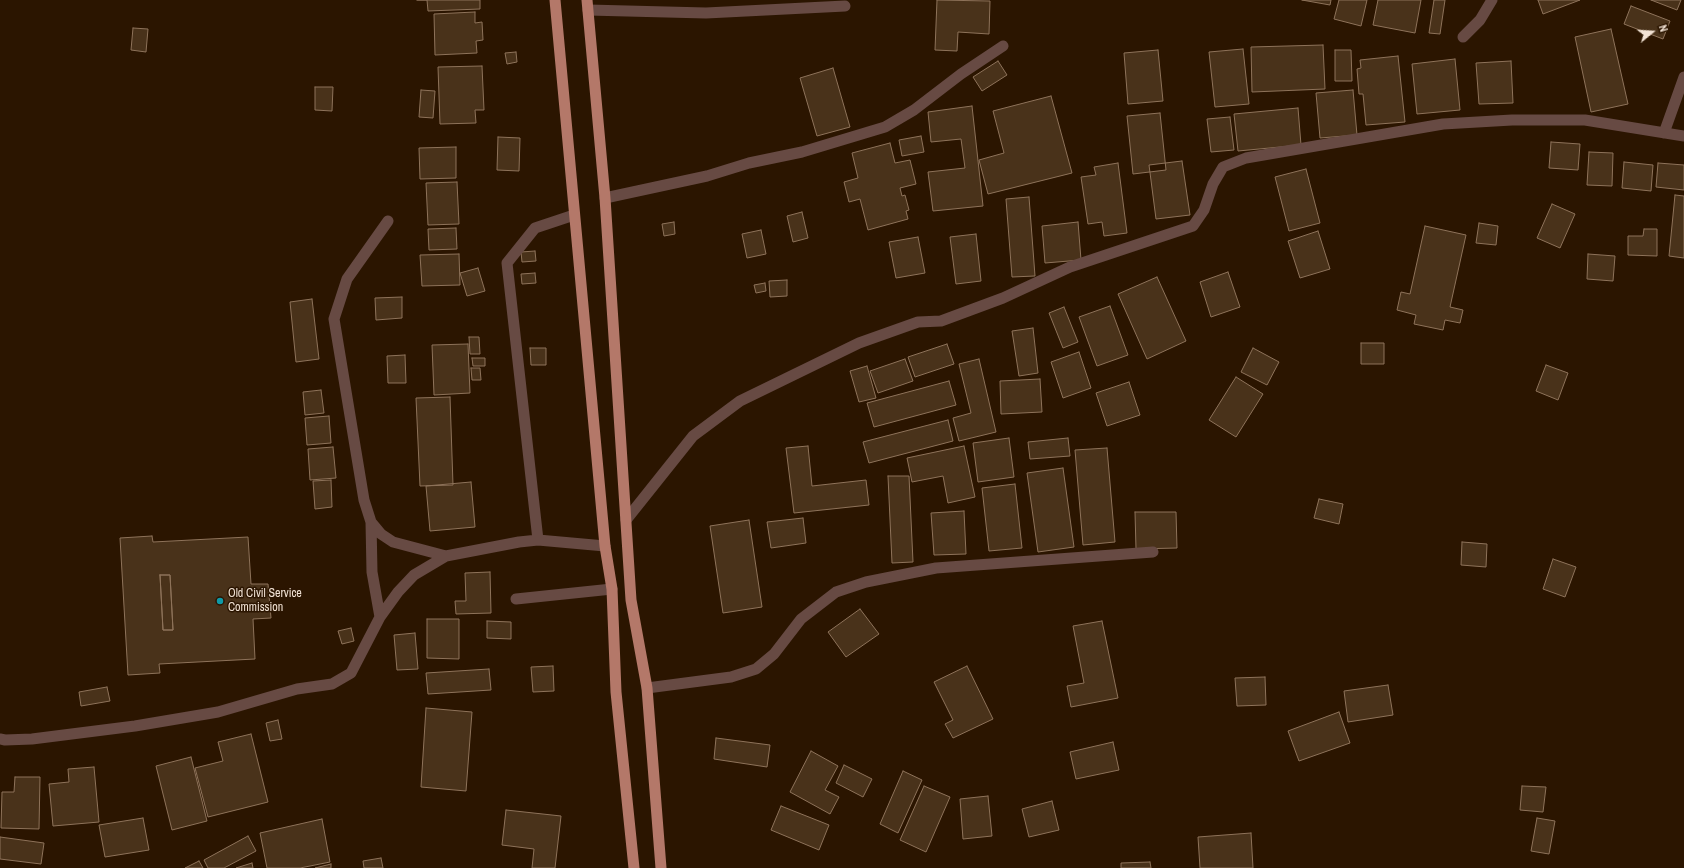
<!DOCTYPE html>
<style>
body{margin:0}
#map{position:relative;width:1684px;height:868px;overflow:hidden;background:#2b1500;font-family:"Archivo Narrow",sans-serif}
canvas{display:block}
.north{position:absolute;left:1632px;top:12px;width:40px;height:40px;-webkit-text-stroke:3px #2b1500;paint-order:stroke;rotate:72deg;font-size:11px;font-weight:700;line-height:16px;text-align:center;color:#f1e2d4}
.north::after{content:'';display:block;margin:auto;width:14px;height:18px;background:#f1e2d4;clip-path:polygon(50% 0,100% 100%,50% 72%,0 100%)}
</style>
<div id="map">
<canvas width="1684" height="868"></canvas>
<div class="north">N</div>
</div>
<script>
const context = document.querySelector('canvas').getContext('2d');
context.lineJoin = 'round';
function paint(path, color) {
  context.fillStyle = color;
  context.fill(path, 'evenodd');
}
function shape(rows) {
  const path = new Path2D();
  for (const r of rows) {
    path.moveTo(r[0], r[1]);
    for (let i = 2; i < r.length; i += 2) path.lineTo(r[i], r[i + 1]);
  }
  return path;
}
function stroke(path, color, width, dash) {
  context.strokeStyle = color;
  context.lineWidth = width;
  context.lineCap = dash ? 'butt' : 'round';
  context.setLineDash(dash || []);
  context.stroke(path);
}
function drawText(font, color, halo, rows, align = 'center') {
  context.font = font + ' "Archivo Narrow",sans-serif';
  context.lineWidth = 3;
  context.setLineDash([]);
  context.textBaseline = 'middle';
  context.strokeStyle = halo;
  context.fillStyle = color;
  for (const [text, x, y, turn = 0] of rows) {
    context.save();
    context.translate(x, y);
    context.rotate((+turn || 0) * Math.PI / 180);
    context.textAlign = isNaN(turn) ? turn : align;
    if (halo) context.strokeText(text, 0, 0);
    context.fillText(text, 0, 0);
    context.restore();
  }
}
const building = shape([
 [417,0,480,0,480,9,428,11,427,0,417,0],
 [937,0,990,1,989,34,958,32,957,51,935,50,937,0],
 [1302,0,1331,0,1330,5,1302,0],
 [1339,0,1367,0,1361,26,1334,19,1339,0],
 [1378,0,1421,0,1415,33,1373,25,1378,0],
 [1434,0,1445,0,1440,34,1429,33,1434,0],
 [1538,0,1580,0,1543,14,1538,0],
 [1651,0,1681,0,1677,10,1651,0],
 [1631,6,1670,21,1663,39,1624,24,1631,6],
 [475,12,475,23,482,22,483,40,476,41,477,53,435,55,434,14,475,12],
 [133,28,148,29,146,52,131,50,133,28],
 [1611,29,1628,104,1591,112,1575,37,1611,29],
 [1323,45,1325,89,1252,92,1251,47,1323,45],
 [1243,49,1249,104,1215,107,1209,52,1243,49],
 [1158,50,1163,101,1128,104,1124,53,1158,50],
 [1335,50,1351,50,1352,81,1335,81,1335,50],
 [516,52,517,62,507,64,505,53,516,52],
 [1398,56,1405,122,1366,125,1363,94,1359,94,1357,69,1361,68,1360,60,1398,56],
 [1455,59,1460,110,1417,114,1412,64,1455,59],
 [998,61,1007,75,982,91,973,77,998,61],
 [1511,61,1513,103,1479,104,1476,63,1511,61],
 [482,66,484,110,475,110,476,123,440,124,438,67,482,66],
 [833,68,850,127,817,136,800,78,833,68],
 [315,87,333,87,332,111,315,110,315,87],
 [421,90,435,91,433,118,419,117,421,90],
 [1353,90,1357,135,1320,138,1316,93,1353,90],
 [1051,96,1072,173,988,194,979,160,1004,153,993,111,1051,96],
 [972,106,983,206,933,211,928,172,965,168,961,139,931,142,928,112,972,106],
 [1298,108,1301,145,1238,151,1234,114,1298,108],
 [1160,113,1166,170,1133,174,1127,116,1160,113],
 [1230,117,1234,150,1211,152,1207,119,1230,117],
 [921,136,924,152,902,156,899,140,921,136],
 [498,137,520,138,519,171,497,170,498,137],
 [1551,142,1580,144,1578,170,1549,168,1551,142],
 [890,143,895,163,910,160,916,184,900,188,902,196,905,195,909,210,906,211,908,219,868,230,860,199,849,202,844,182,858,178,852,153,890,143],
 [456,147,456,178,420,179,419,148,456,147],
 [1589,152,1613,153,1612,186,1587,185,1589,152],
 [1182,161,1190,215,1156,219,1149,165,1182,161],
 [1624,162,1653,165,1651,191,1622,188,1624,162],
 [1118,163,1127,233,1104,236,1102,222,1088,224,1081,177,1096,175,1094,167,1118,163],
 [1658,163,1684,165,1684,190,1656,187,1658,163],
 [1306,169,1320,223,1289,231,1275,177,1306,169],
 [457,182,459,224,428,225,426,183,457,182],
 [1675,195,1684,196,1684,258,1669,256,1675,195],
 [1029,197,1035,276,1012,277,1006,199,1029,197],
 [1552,204,1575,214,1560,248,1537,238,1552,204],
 [802,212,808,238,793,242,787,216,802,212],
 [674,222,675,234,664,236,662,224,674,222],
 [1078,222,1081,260,1045,263,1042,226,1078,222],
 [1479,223,1498,226,1496,245,1476,243,1479,223],
 [1425,226,1466,235,1450,307,1463,310,1460,323,1445,320,1443,330,1414,324,1416,315,1397,310,1401,292,1410,294,1425,226],
 [456,228,457,249,429,250,428,229,456,228],
 [1644,229,1657,229,1657,256,1628,255,1628,236,1643,236,1644,229],
 [761,230,766,254,747,258,742,234,761,230],
 [1318,231,1330,269,1300,278,1288,241,1318,231],
 [976,234,981,281,956,284,950,237,976,234],
 [918,237,925,273,896,278,889,242,918,237],
 [535,251,536,261,522,262,521,252,535,251],
 [459,254,460,285,422,286,420,255,459,254],
 [1588,254,1615,256,1613,281,1587,279,1588,254],
 [478,268,485,291,467,296,460,273,478,268],
 [1228,272,1240,307,1211,317,1200,282,1228,272],
 [535,273,536,283,522,284,521,274,535,273],
 [1157,277,1186,341,1147,359,1118,294,1157,277],
 [787,280,787,296,770,297,769,281,787,280],
 [765,283,766,291,756,293,754,285,765,283],
 [402,297,402,318,376,320,375,298,402,297],
 [312,299,319,359,296,362,290,302,312,299],
 [1110,306,1128,355,1097,366,1079,317,1110,306],
 [1064,307,1078,342,1063,348,1049,313,1064,307],
 [1033,328,1038,373,1019,376,1012,331,1033,328],
 [469,337,479,337,480,354,470,354,469,337],
 [1361,343,1384,343,1384,364,1361,364,1361,343],
 [468,344,470,393,434,395,432,345,468,344],
 [947,344,954,364,915,377,908,357,947,344],
 [530,348,546,348,546,365,531,365,530,348],
 [1253,348,1279,362,1267,385,1241,372,1253,348],
 [1079,352,1091,388,1063,398,1051,362,1079,352],
 [405,355,406,383,388,383,387,356,405,355],
 [472,358,485,358,485,366,473,366,472,358],
 [905,359,913,381,878,393,870,371,905,359],
 [979,359,996,432,959,441,953,418,971,413,959,364,979,359],
 [1546,365,1568,373,1558,400,1536,391,1546,365],
 [867,366,876,398,859,402,850,371,867,366],
 [471,368,480,368,481,380,472,380,471,368],
 [1236,377,1263,394,1236,437,1209,420,1236,377],
 [1040,379,1042,412,1001,414,1000,381,1040,379],
 [949,381,956,405,874,427,867,403,949,381],
 [1129,382,1140,415,1107,426,1096,393,1129,382],
 [321,390,324,413,305,415,303,392,321,390],
 [450,397,453,485,420,486,416,398,450,397],
 [329,416,331,443,307,445,305,418,329,416],
 [948,420,953,441,869,463,863,442,948,420],
 [1009,438,1014,477,978,482,973,443,1009,438],
 [1068,438,1070,456,1030,459,1028,442,1068,438],
 [808,446,812,486,866,480,869,505,794,513,786,448,808,446],
 [964,446,975,497,948,503,943,476,912,482,907,458,964,446],
 [333,447,336,478,310,480,308,449,333,447],
 [1107,448,1115,542,1083,545,1075,450,1107,448],
 [1063,468,1074,547,1038,552,1027,473,1063,468],
 [888,476,909,476,913,562,892,563,888,476],
 [331,480,332,507,315,509,313,481,331,480],
 [471,482,475,527,430,531,426,486,471,482],
 [1015,484,1022,548,989,551,982,488,1015,484],
 [1319,499,1343,504,1339,524,1314,518,1319,499],
 [964,511,966,554,934,555,931,513,964,511],
 [1135,512,1176,512,1177,548,1136,549,1135,512],
 [803,518,806,543,771,548,767,522,803,518],
 [749,520,762,607,723,613,710,526,749,520],
 [152,536,153,542,248,537,251,584,268,584,271,618,253,619,255,659,159,664,160,673,128,675,120,538,152,536],
 [160,575,170,575,173,630,163,630,160,575],
 [1462,542,1487,544,1486,567,1461,565,1462,542],
 [1553,559,1576,567,1565,597,1543,589,1553,559],
 [490,572,491,613,456,614,455,601,466,601,465,573,490,572],
 [160,575,170,575,173,630,163,630,160,575],
 [860,609,879,634,846,657,828,632,860,609],
 [427,619,459,619,459,659,427,658,427,619],
 [487,621,511,622,511,639,487,638,487,621],
 [1102,621,1118,698,1071,707,1067,686,1084,683,1073,626,1102,621],
 [351,628,354,641,342,644,338,631,351,628],
 [415,633,418,669,397,670,394,635,415,633],
 [553,666,554,691,533,692,531,667,553,666],
 [967,666,993,719,953,738,945,724,953,720,934,682,967,666],
 [489,669,491,690,428,694,426,673,489,669],
 [1265,677,1266,705,1237,706,1235,678,1265,677],
 [1388,685,1393,715,1348,722,1344,691,1388,685],
 [107,687,110,701,81,706,79,692,107,687],
 [426,708,472,712,466,791,421,787,426,708],
 [1339,712,1350,743,1299,761,1288,731,1339,712],
 [278,720,282,739,270,741,266,723,278,720],
 [251,734,268,802,208,817,195,768,223,761,218,742,251,734],
 [716,738,770,745,767,767,714,759,716,738],
 [1113,742,1119,770,1076,779,1070,752,1113,742],
 [811,751,838,766,825,790,839,797,830,814,790,792,811,751],
 [191,757,207,821,172,830,156,766,191,757],
 [844,765,872,779,863,797,836,783,844,765],
 [94,767,99,822,53,826,49,784,69,782,68,769,94,767],
 [903,771,922,780,898,833,880,824,903,771],
 [15,777,40,777,39,829,1,828,2,792,14,792,15,777],
 [924,786,950,797,926,852,900,840,924,786],
 [1522,786,1546,787,1543,812,1520,810,1522,786],
 [988,796,992,836,963,839,960,799,988,796],
 [1052,801,1059,830,1029,837,1022,809,1052,801],
 [781,806,829,825,819,850,771,830,781,806],
 [506,810,561,816,555,868,532,868,534,849,502,845,506,810],
 [143,818,149,850,105,857,99,825,143,818],
 [1537,818,1555,821,1549,854,1531,851,1537,818],
 [322,819,330,862,300,868,267,868,260,833,322,819],
 [1251,833,1253,868,1200,868,1198,837,1251,833],
 [248,836,256,851,224,868,208,868,204,860,248,836],
 [0,837,44,843,41,864,0,859,0,837],
 [381,858,383,868,364,868,363,861,381,858],
 [199,861,203,868,185,868,199,861],
 [1150,862,1151,868,1121,868,1121,863,1150,862],
 [252,863,253,868,236,868,252,863],
 [331,864,331,868,315,868,331,864]
]);
paint(building, '#49321a');
stroke(building, '#8e735a', 1);
stroke(shape([
 [588,10,706,13,845,6],
 [1463,37,1480,20,1492,0]
]), '#674a43', 11);
stroke(shape([
 [1664,133,1684,77],
 [605,198,707,176,749,163,802,152,885,127,914,110,961,74,1003,46],
 [388,221,347,279,334,319,364,500,371,522,381,534,393,542,446,556],
 [626,520,693,436,740,401,859,343,918,322,941,321,1003,298,1070,267,1193,226,1204,210,1213,184,1223,167,1246,158,1443,124,1512,120,1585,120,1684,136],
 [371,522,372,572,380,617],
 [538,540,507,263,535,228,574,215],
 [516,599,612,589],
 [647,688,731,677,756,669,774,654,801,619,836,592,866,582,936,568,1153,552],
 [0,739,5,740,32,739,135,726,218,712,297,689,332,684,351,673,380,617,398,592,414,575,446,556,519,542,538,540,605,546]
]), '#674a43', 11);
stroke(shape([
 [555,0,605,546,612,589,616,692,634,868],
 [587,0,605,198,631,600,647,688,661,868]
]), '#b47869', 11);
for (const [x, y, r, color] of [
 [220,601,4,"#0f9aa8"]
]) {
  const dot = new Path2D();
  dot.arc(x, y, r, 0, 2 * Math.PI);
  context.fillStyle = color;
  context.fill(dot);
  stroke(dot, '#2b1500', 1.5);
}
drawText('12px', '#f1e2d4', '#2b1500', [
 ["Old Civil Service",228,594],
 ["Commission",228,608]
], 'left');
</script>
